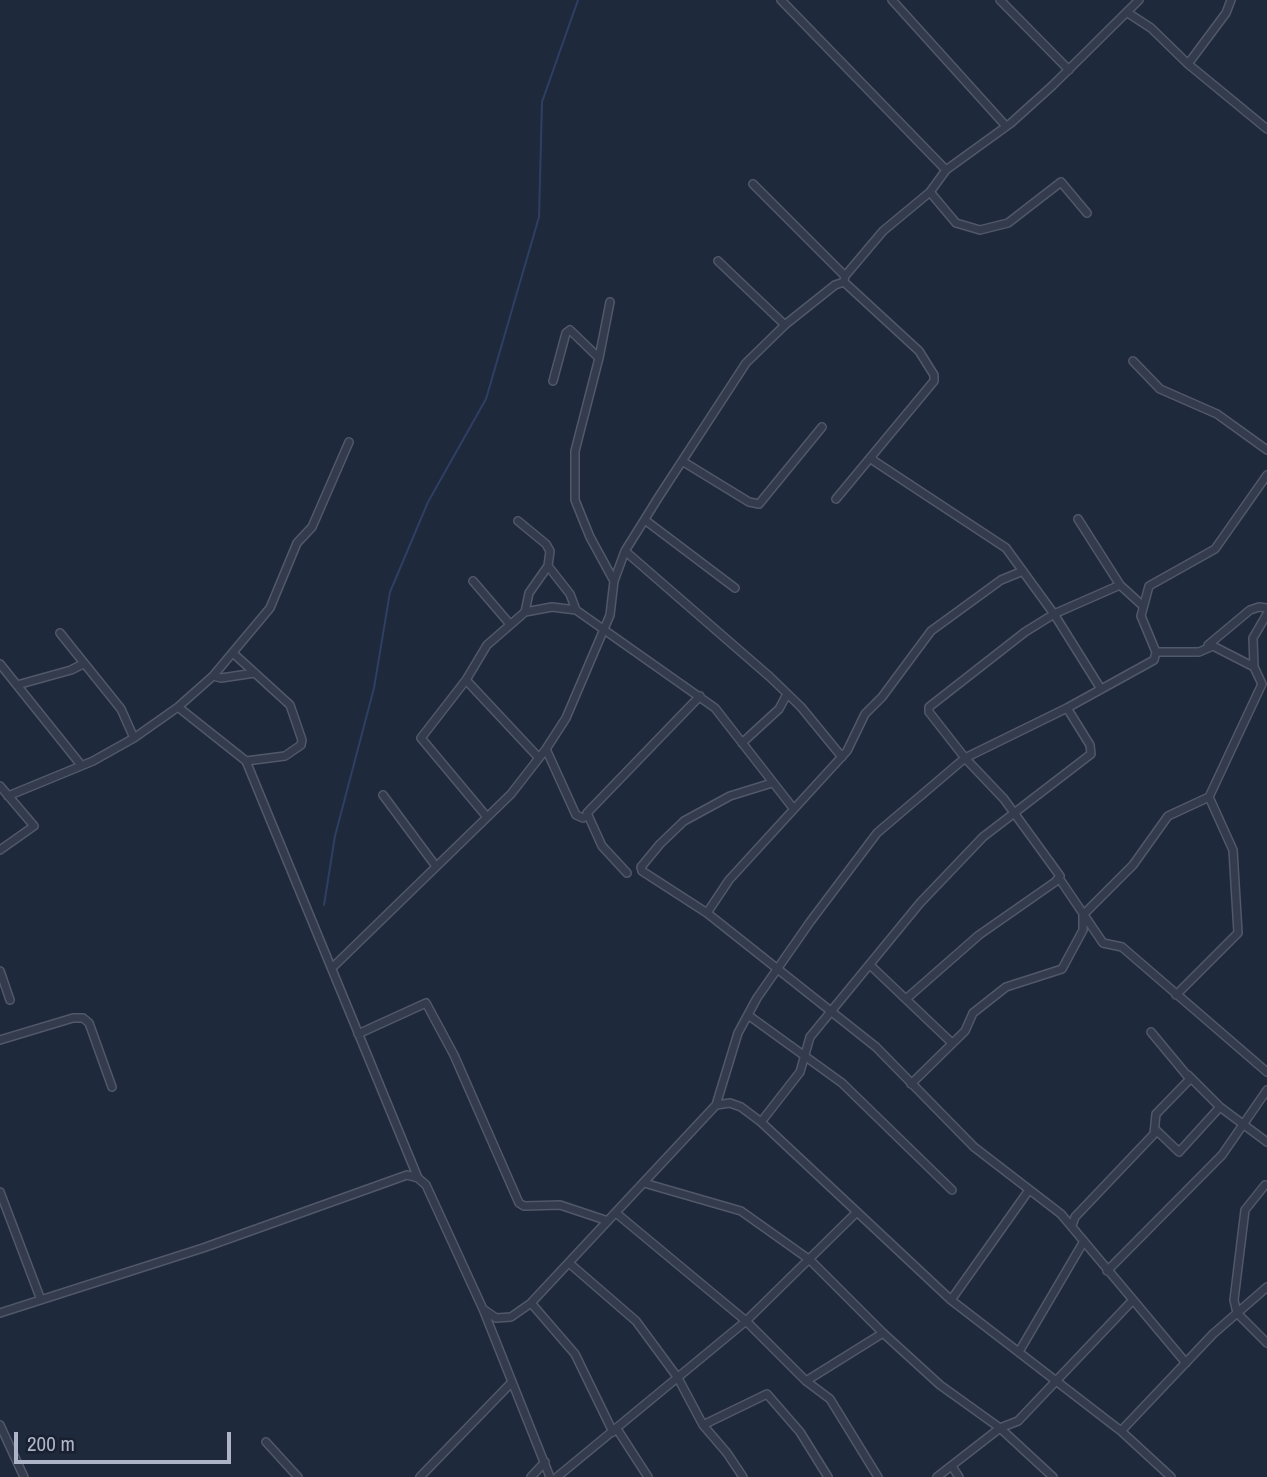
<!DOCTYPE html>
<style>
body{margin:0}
#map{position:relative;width:1267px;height:1477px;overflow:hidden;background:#1f293c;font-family:"Archivo Narrow",sans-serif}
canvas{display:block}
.scale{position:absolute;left:14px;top:1432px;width:217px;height:32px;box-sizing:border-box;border:4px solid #aeb5c8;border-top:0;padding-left:9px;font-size:21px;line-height:24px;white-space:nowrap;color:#aeb5c8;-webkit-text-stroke:5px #192030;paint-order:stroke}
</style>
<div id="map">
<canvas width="1267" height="1477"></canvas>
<div class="scale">200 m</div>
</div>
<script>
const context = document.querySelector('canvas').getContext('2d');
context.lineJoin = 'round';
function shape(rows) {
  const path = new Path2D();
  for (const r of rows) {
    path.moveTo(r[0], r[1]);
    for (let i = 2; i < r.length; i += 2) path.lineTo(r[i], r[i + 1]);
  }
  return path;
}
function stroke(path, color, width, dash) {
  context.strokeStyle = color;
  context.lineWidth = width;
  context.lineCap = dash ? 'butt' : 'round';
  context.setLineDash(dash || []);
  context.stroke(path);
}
stroke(shape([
 [324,905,335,836,374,688,390,592,428,502,486,399,539,217,542,102,578,0]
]), '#2f3f63', 2);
const minor = shape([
 [781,0,946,170],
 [892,0,1005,125],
 [1000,0,1069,70],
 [1128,13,1151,28,1188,64,1267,129],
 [1188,64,1226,13,1231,0],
 [753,184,845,276,844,281],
 [930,192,956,223,980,230,1008,223,1061,182,1087,213],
 [718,261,785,325],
 [845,276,883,231,930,192,946,170,1011,123,1052,86,1139,0],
 [610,302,599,358,575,451,575,500,590,537,614,581],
 [1133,361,1160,389,1217,414,1267,450],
 [553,381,566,333,570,330,599,358],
 [872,457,874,461,1006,548,1054,614,1101,689],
 [682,461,749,502,759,504,822,427],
 [1078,519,1120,585,1143,606],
 [645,520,735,588],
 [518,521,546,544,550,551,548,566,529,593,525,612],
 [625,551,770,677,801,707,842,757],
 [548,566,570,594,576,610],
 [473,581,509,623],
 [1208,645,1250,610,1259,607,1267,608],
 [1156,652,1199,652,1213,646,1254,667],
 [234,654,290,705,302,740,301,745,285,756,246,761],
 [0,664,81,765],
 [213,676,221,678,255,673],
 [466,680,421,738,487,817],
 [17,685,71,670,83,664],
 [178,707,246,761,418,1178],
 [134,738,178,707,213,676,270,608,297,543,312,527,349,442],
 [742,743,779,709,787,694],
 [546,749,576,815,583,818,587,815],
 [539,758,466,680,487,645,525,612,552,607,576,610,715,708,793,808],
 [772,783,730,796,684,821,660,844,641,867,642,871,707,913,876,1047,974,1147,1061,1214,1186,1363],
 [0,786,34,826,0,850],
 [383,795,435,865],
 [8,796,93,761,134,738,121,709,60,633],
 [627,873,602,846,587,813,700,696],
 [1059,878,1103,943,1122,947,1267,1072],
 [707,913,729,880,847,751,865,714,882,697,931,631,1001,580,1023,571],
 [870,965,952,1043],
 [333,967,511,794,546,749,566,718,610,615,614,581,625,551,658,498,746,363,786,324,835,285,844,282,919,351,934,375,934,381,836,499],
 [0,971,10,1000],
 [1176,995,1238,933,1233,850,1209,797,1262,684,1254,667,1253,638,1267,614],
 [906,999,979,935,1055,882,1060,876,1004,799,965,758,929,712,929,707,1025,632,1054,614,1120,585],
 [748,1015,842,1083,952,1190],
 [358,1034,426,1003,454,1055,519,1203,524,1206,560,1205,608,1221],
 [0,1040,73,1018,83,1018,89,1023,112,1087],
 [1188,1075,1220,1107,1267,1142],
 [911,1084,965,1031,973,1013,1006,987,1062,969,1083,930,1083,915,1133,865,1168,816,1209,797],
 [716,1105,738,1033,757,998,810,922,877,833,965,758,1067,708,1154,660,1156,652,1141,616,1149,586,1215,549,1267,475],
 [761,1122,800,1072,810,1037,920,903,983,837,1091,754,1090,745,1067,708],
 [1155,1129,1179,1152,1220,1107],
 [644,1183,741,1211,810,1260,883,1333,940,1385,1000,1428,1053,1477],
 [1265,1185,1245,1210,1234,1300,1237,1313,1267,1343],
 [0,1192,41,1300],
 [616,1213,746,1321,806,1381,830,1399,878,1477],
 [1072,1226,1075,1217,1154,1134,1156,1114,1190,1079,1151,1032],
 [569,1263,636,1321,678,1378,703,1425,727,1453,743,1477],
 [1107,1271,1222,1155,1267,1090],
 [951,1300,1029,1190],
 [531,1303,575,1354,613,1432],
 [483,1309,550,1477],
 [0,1313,203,1248,407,1175,418,1178,426,1185,483,1309,496,1318,511,1317,531,1303,716,1105,730,1103,741,1107,761,1122,951,1300,1121,1431,1171,1477],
 [1020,1350,1084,1241],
 [806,1381,883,1333],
 [0,1425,24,1477],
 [703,1425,767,1394,800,1432,828,1477],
 [617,1429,648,1477],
 [1121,1431,1213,1334,1267,1287],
 [266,1442,298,1477],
 [953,1468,959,1477],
 [420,1477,512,1382],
 [531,1477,545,1462],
 [557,1477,746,1321,857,1212],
 [937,1477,1000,1428,1018,1421,1132,1301]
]);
stroke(minor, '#515869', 10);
stroke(minor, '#333b4c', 7);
</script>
